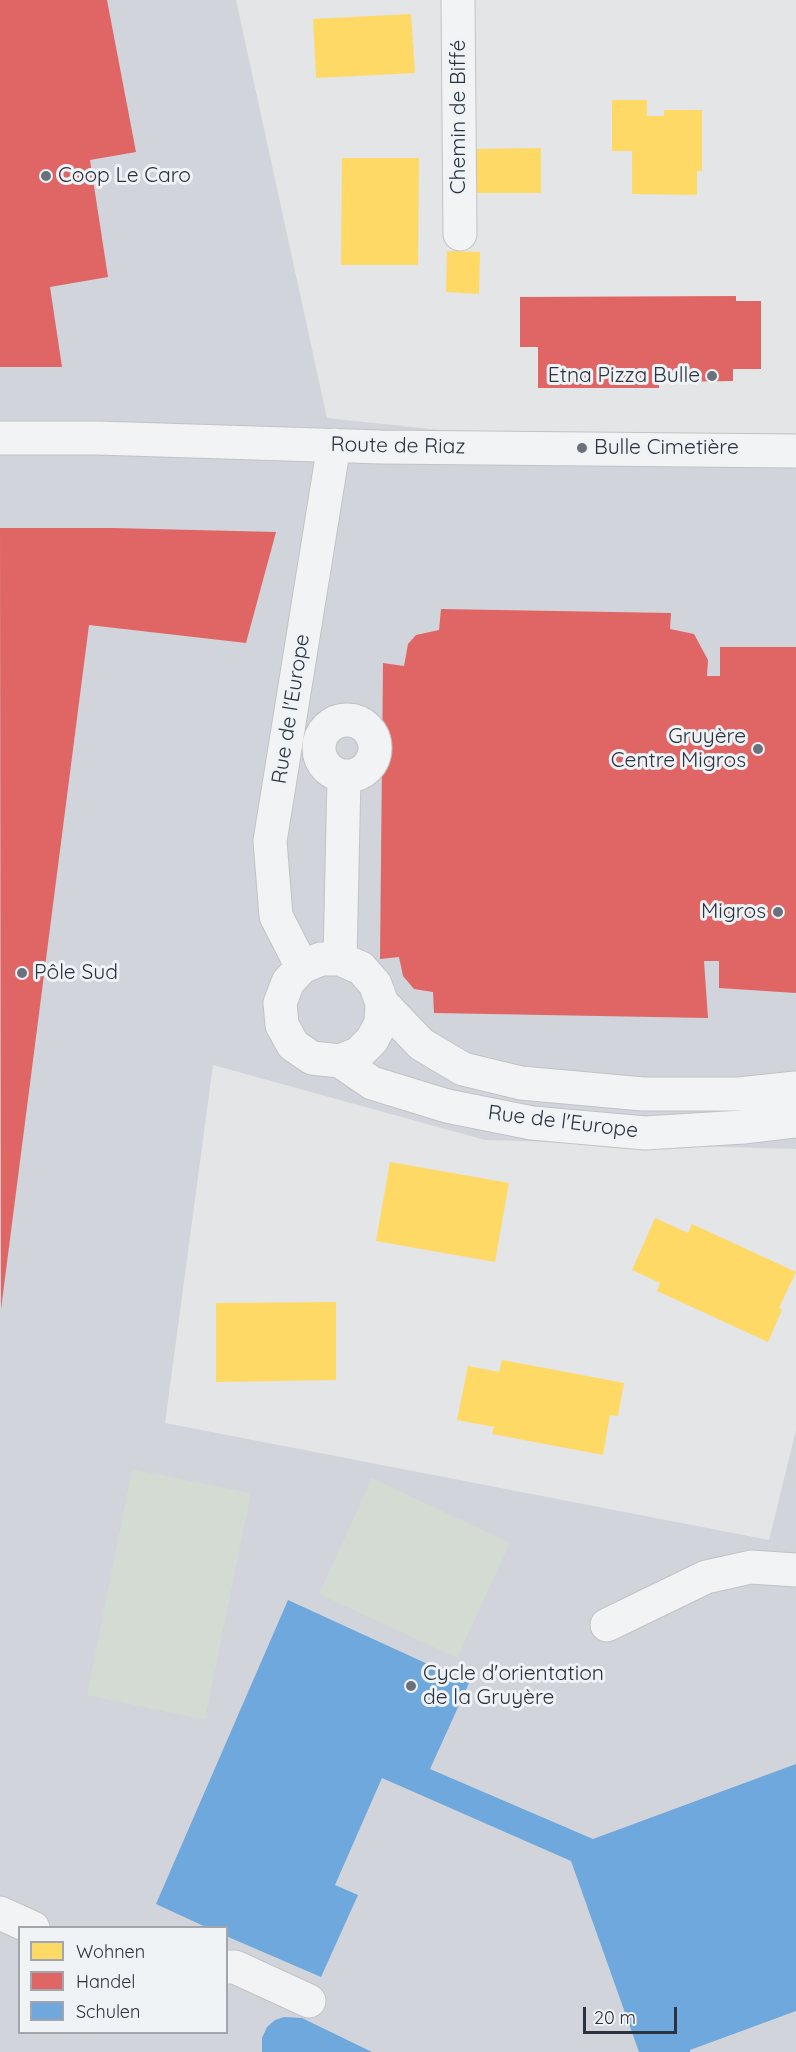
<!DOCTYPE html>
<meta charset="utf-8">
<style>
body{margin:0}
#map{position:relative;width:796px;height:2052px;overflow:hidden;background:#e3e5e7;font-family:Quicksand,sans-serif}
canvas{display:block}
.legend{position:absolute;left:18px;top:1926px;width:210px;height:108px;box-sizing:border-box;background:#f0f3f6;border:2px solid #a1a6ad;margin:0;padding:8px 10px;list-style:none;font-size:18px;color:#2a323f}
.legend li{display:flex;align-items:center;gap:12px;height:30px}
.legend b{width:30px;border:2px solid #a1a6ad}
.scale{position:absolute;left:583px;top:2007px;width:94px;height:27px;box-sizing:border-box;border:3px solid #2a323f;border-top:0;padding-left:8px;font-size:18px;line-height:21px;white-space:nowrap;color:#2a323f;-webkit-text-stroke:4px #f0f3f6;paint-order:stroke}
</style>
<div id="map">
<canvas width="796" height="2052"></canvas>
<ul class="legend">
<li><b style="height:16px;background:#ffd966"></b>Wohnen</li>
<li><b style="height:16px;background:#e06666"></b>Handel</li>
<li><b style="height:16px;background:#6fa8dc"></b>Schulen</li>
</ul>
<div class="scale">20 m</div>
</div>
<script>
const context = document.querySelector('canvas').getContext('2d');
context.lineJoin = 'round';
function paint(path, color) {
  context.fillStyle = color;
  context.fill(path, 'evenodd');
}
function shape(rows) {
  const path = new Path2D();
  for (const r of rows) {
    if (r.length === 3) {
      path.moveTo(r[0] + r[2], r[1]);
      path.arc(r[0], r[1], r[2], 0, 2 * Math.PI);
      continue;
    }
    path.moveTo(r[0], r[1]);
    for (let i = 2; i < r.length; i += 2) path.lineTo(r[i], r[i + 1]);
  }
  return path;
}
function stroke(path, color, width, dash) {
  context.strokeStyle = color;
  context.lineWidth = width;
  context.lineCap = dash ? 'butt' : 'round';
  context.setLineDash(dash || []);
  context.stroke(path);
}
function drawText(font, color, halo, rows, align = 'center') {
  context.font = font + ' Quicksand,sans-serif';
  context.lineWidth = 6;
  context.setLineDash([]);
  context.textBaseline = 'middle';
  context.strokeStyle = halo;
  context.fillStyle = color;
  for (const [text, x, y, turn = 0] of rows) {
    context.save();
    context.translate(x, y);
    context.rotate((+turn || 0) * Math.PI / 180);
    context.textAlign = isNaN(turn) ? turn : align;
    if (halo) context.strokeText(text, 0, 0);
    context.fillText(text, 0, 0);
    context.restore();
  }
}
paint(shape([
 [0,0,236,0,327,418,796,468,796,1149,485,1140,213,1065,165,1423,769,1540,796,1430,796,2052,0,2052],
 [20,1928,226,1928,226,2032,20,2032]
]), '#d1d4da');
paint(shape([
 [132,1469,251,1493,205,1720,87,1695],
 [372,1478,510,1543,457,1658,319,1594]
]), '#d3dbd3');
paint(shape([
 [411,14,415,73,316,78,313,19],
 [612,100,647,100,647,116,664,116,664,110,702,110,702,171,697,171,697,195,632,194,632,151,612,151],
 [541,148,541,193,474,193,473,149],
 [342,158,419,158,418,265,341,265],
 [447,251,480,252,479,294,446,292],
 [390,1162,509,1183,495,1262,376,1241],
 [655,1218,688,1233,692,1224,796,1272,779,1308,782,1310,768,1342,657,1291,660,1283,632,1270],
 [336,1302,336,1380,216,1382,216,1303],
 [502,1360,624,1383,618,1416,610,1415,603,1455,492,1434,494,1427,457,1420,468,1366,499,1372]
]), '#ffd966');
paint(shape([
 [0,0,107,0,136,152,90,160,108,277,50,287,62,367,0,367],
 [736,296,736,301,761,301,761,369,733,369,733,381,659,382,659,388,538,388,538,347,520,347,520,297],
 [0,528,113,528,276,532,246,643,89,625,1,1309],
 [441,609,671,613,670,629,694,634,708,660,707,676,720,676,720,647,796,647,796,993,719,988,719,961,704,961,708,1018,434,1013,433,992,414,989,403,976,399,957,380,959,383,663,404,666,408,644,416,635,439,630]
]), '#e06666');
paint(shape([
 [288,1600,469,1683,430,1769,593,1839,796,1764,796,2011,690,2050,690,2052,639,2052,571,1861,382,1778,335,1885,358,1895,321,1977,226,1936,226,1928,208,1928,156,1904],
 [284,2017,302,2018,372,2052,262,2052,262,2038,267,2027,275,2020]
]), '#6fa8dc');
const minor = shape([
 [458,0,460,234],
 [0,438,98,438,381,447,796,451],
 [347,748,28],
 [340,959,344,777],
 [302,967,276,916,270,841,334,445],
 [382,1003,421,1044,463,1069,521,1083,643,1094,739,1094,796,1088],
 [340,1061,358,1054,372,1040,381,1023,382,1003,375,984,361,968,340,959,321,959,302,967,288,982,280,1003,282,1025,293,1045,312,1058,340,1061,372,1083,447,1106,532,1123,645,1133,743,1127,796,1121],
 [607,1625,706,1577,751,1567,796,1570],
 [0,1913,33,1928],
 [226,1967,235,1967,309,2001]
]);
stroke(minor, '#c1c3c5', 35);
stroke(minor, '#f1f3f4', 33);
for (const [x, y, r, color] of [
 [46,176,6,"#6b717a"],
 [712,376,6,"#6b717a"],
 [582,448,6,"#6b717a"],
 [758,749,6,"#6b717a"],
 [778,912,6,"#6b717a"],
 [22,973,6,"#6b717a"],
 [411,1686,6,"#6b717a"]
]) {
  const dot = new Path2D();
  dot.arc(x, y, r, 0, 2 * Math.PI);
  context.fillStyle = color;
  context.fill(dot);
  stroke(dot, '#f0f3f6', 2);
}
drawText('21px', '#2a323f', '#f0f3f6', [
 ["Chemin de Biffé",459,117,-90],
 ["Route de Riaz",398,446,1],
 ["Rue de l'Europe",291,709,-81],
 ["Rue de l'Europe",563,1122,7]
]);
drawText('21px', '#2a323f', '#f0f3f6', [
 ["Coop Le Caro",58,176],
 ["Etna Pizza Bulle",700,376,"right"],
 ["Bulle Cimetière",594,448],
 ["Gruyère",746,737,"right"],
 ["Centre Migros",746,761,"right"],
 ["Migros",766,912,"right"],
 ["Pôle Sud",34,973],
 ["Cycle d'orientation",423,1674],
 ["de la Gruyère",423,1698]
], 'left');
</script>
